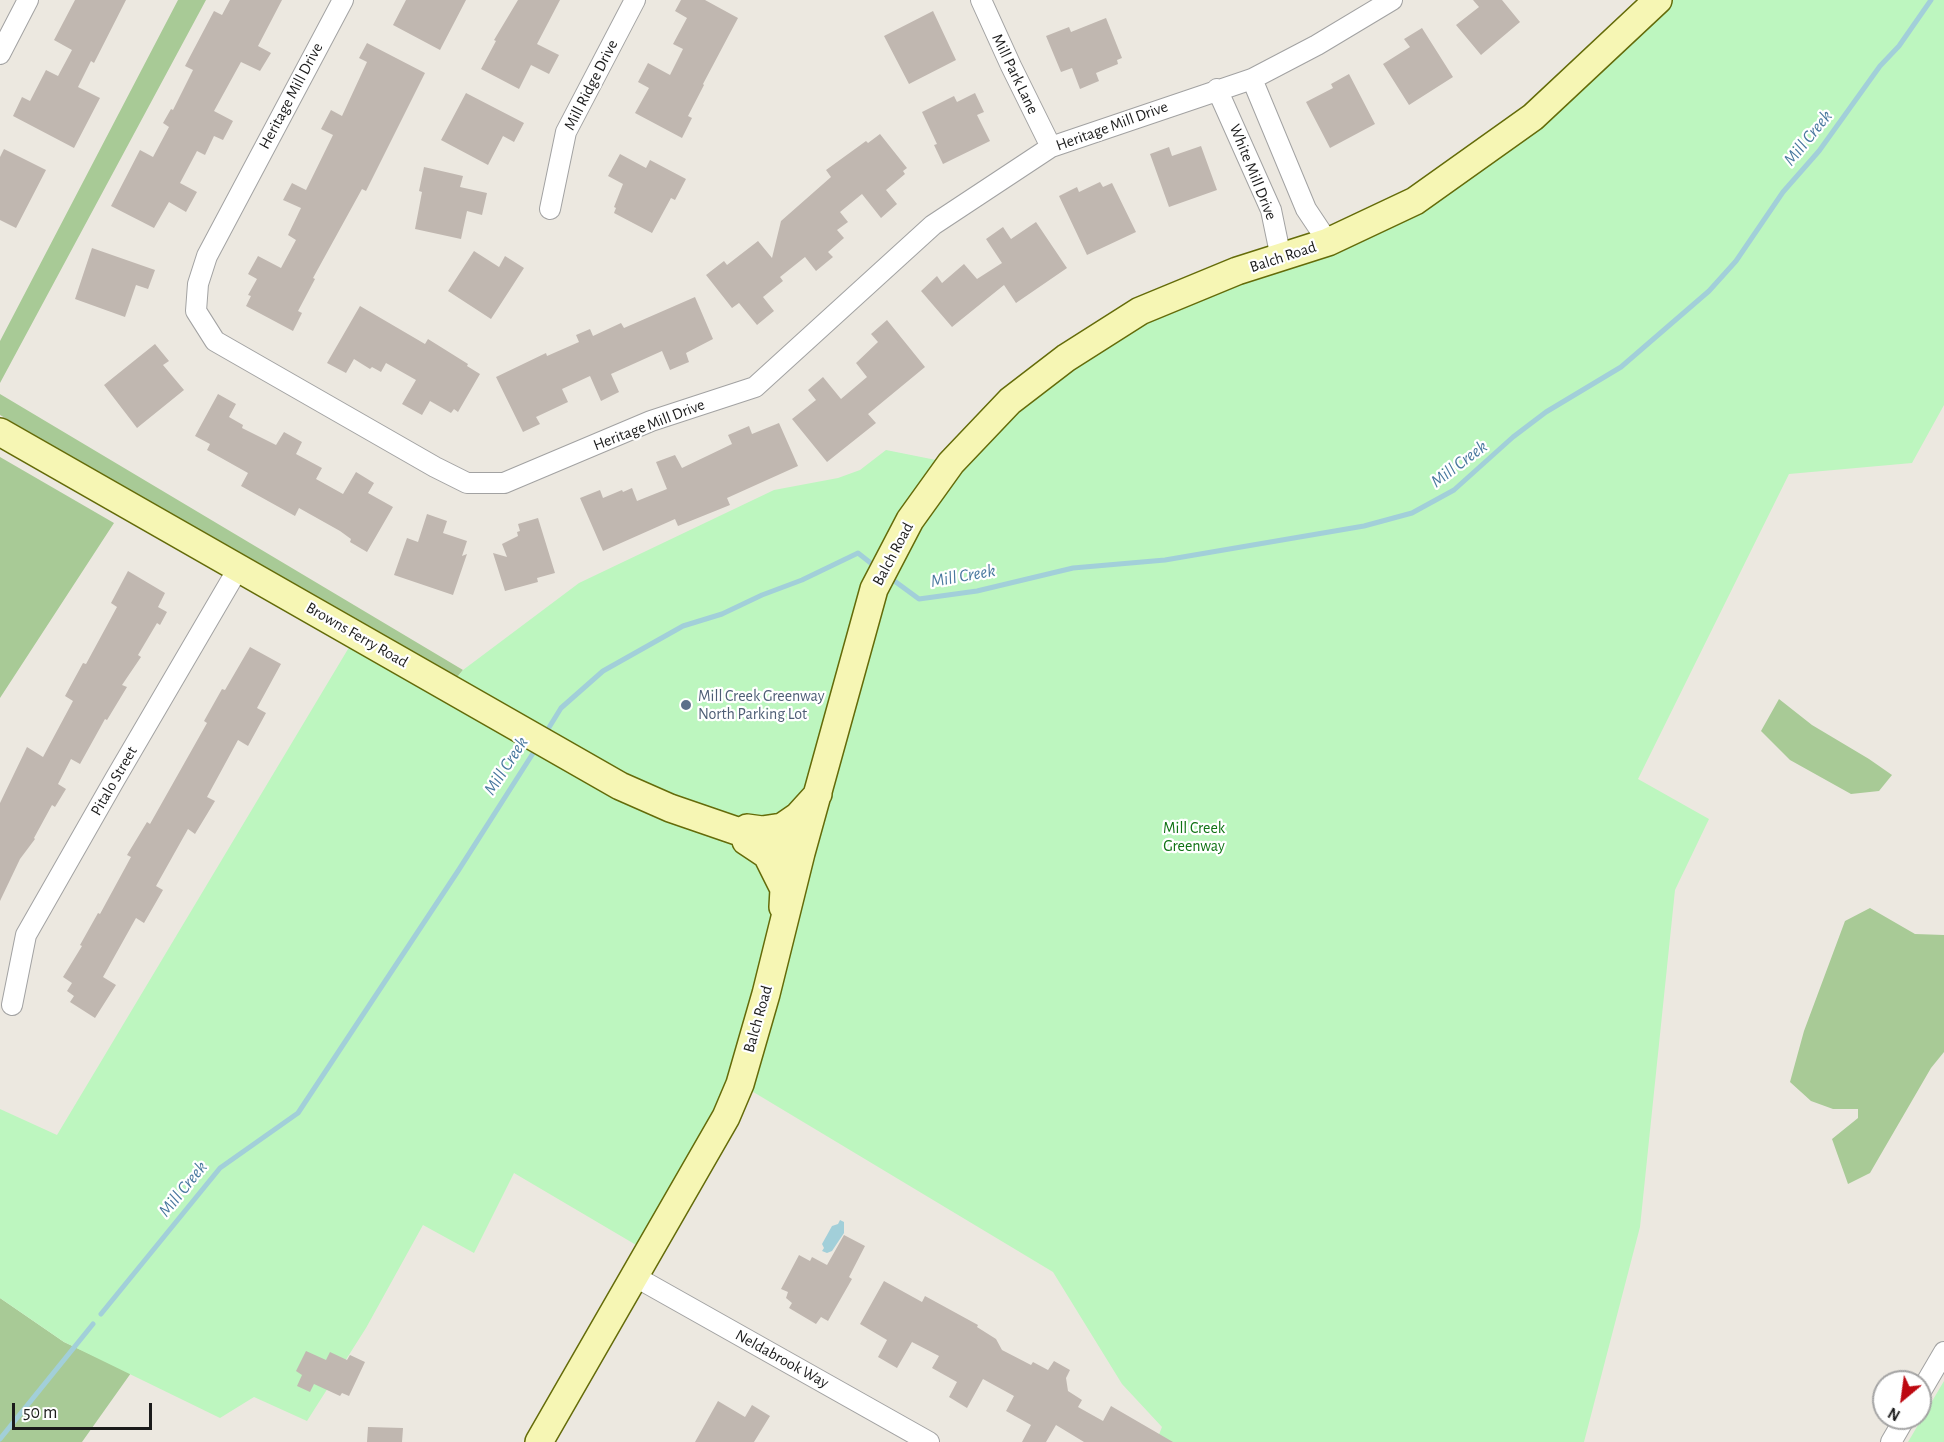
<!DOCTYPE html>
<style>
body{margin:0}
#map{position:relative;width:1944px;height:1442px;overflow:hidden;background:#ece8e0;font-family:"Alegreya Sans",sans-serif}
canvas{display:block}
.north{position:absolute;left:1872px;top:1370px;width:60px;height:60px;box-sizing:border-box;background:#fff;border:2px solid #a4a4a4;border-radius:50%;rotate:209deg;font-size:16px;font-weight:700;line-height:24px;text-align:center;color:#1b1b1b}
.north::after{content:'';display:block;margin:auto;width:21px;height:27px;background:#bd0810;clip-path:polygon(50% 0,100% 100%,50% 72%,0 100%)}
.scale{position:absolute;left:12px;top:1403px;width:140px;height:27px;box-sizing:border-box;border:3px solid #1b1b1b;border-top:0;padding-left:8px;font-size:18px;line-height:21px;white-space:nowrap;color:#1b1b1b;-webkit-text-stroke:4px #fff;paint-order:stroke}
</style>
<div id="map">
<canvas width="1944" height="1442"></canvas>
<div class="north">N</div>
<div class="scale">50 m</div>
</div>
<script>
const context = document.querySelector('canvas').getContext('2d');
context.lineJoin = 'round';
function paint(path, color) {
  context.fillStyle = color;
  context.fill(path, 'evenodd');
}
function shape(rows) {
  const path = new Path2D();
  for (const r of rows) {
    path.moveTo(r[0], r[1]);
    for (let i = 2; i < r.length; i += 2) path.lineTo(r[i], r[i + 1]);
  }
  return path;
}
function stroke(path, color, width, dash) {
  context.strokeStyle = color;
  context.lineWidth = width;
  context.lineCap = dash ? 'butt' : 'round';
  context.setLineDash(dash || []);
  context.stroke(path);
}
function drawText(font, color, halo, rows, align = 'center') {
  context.font = font + ' "Alegreya Sans",sans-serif';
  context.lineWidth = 4.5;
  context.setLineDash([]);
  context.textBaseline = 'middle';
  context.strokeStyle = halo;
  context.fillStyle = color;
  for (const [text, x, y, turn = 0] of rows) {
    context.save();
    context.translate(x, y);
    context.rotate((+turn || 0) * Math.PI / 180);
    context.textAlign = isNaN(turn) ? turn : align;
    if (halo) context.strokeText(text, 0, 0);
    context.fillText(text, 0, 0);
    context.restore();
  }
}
paint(shape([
 [178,0,206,0,0,383,0,341],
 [0,394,463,670,455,680,0,415],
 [0,457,114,523,0,698],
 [1779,699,1812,725,1869,759,1892,775,1879,791,1851,794,1790,760,1761,731],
 [1870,908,1915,934,1944,935,1944,1052,1931,1068,1870,1173,1848,1184,1832,1139,1858,1118,1858,1109,1833,1109,1811,1101,1790,1082,1804,1031,1845,921],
 [0,1298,64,1342,131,1373,82,1442,0,1442]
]), '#a8ca96');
paint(shape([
 [1658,0,1944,0,1944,405,1912,463,1789,474,1638,779,1709,819,1675,890,1640,1227,1584,1442,1156,1442,1162,1427,1122,1384,1053,1272,740,1084,648,1252,514,1173,474,1253,423,1225,366,1328,307,1421,254,1397,220,1418,64,1342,0,1298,0,1109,57,1135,357,634,449,687,463,670,579,583,774,490,838,478,860,470,886,450,951,463,1066,358,1415,200],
 [1944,1381,1944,1442,1908,1442]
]), '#bdf6bf');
paint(shape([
 [840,1220,844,1222,844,1233,832,1251,827,1253,822,1251,824,1248,822,1244,832,1226,838,1224]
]), '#a2cfd9');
stroke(shape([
 [889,577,919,599,977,591,1073,568,1165,560,1364,526,1412,513,1454,490,1513,437,1546,412,1621,367,1709,291,1736,261,1783,192,1819,151,1880,66,1899,46,1931,0],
 [545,734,561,708,603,671,683,626,722,614,762,595,802,580,858,553,877,568],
 [101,1314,220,1168,298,1113,458,871,537,747],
 [0,1439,93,1324]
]), '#a2cfd9', 5);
paint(shape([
 [75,0,126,0,94,63,91,61,78,87,100,98,74,148,13,116,22,97,30,101,46,70,58,76,72,50,54,40],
 [230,0,282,0,258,46,271,53,260,71,241,62,214,111,233,121,223,140,214,136,205,155,197,151,180,183,197,192,186,212,169,202,154,228,111,206,140,150,153,157,169,127,163,123,171,109,173,110,193,70,185,66,214,11,222,15],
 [406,0,466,0,440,50,393,25],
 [518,0,560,0,537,44,559,55,549,74,531,65,519,89,481,69,496,41,494,40],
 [681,0,705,0,738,18,703,84,704,85,688,116,692,118,682,138,635,113,649,88,638,82,648,63,670,75,683,49,673,44,687,18,675,11],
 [1473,0,1502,0,1520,22,1481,55,1456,25,1479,7],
 [933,11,956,60,909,84,884,36],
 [1106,18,1122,58,1117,60,1118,64,1096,73,1099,81,1080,89,1072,68,1061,72,1046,36,1069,27,1071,32],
 [1422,28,1453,77,1409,105,1383,64,1410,47,1404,39],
 [367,43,425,73,366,191,362,189,313,278,315,279,298,311,302,313,293,331,246,306,251,296,248,295,257,279,248,274,258,256,281,268,296,240,288,235,301,208,283,200,292,183,306,190,333,135,321,129,331,110,342,116,367,62,359,58],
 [1349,74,1375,124,1330,148,1306,102,1333,88,1331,84],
 [466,93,524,123,514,142,503,136,488,165,441,140],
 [975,93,984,112,977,115,990,141,943,164,934,145,937,144,922,112,954,96,957,102],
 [880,134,907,168,903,171,905,174,886,190,897,204,881,218,862,194,840,212,848,222,837,230,844,238,828,252,833,257,816,271,805,257,780,277,783,281,763,297,774,311,757,325,739,303,732,308,706,275,724,261,727,265,758,241,772,258,781,221,831,177,826,170,866,141,868,143],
 [1201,146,1217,190,1169,207,1150,154,1169,147,1172,156],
 [4,149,46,170,16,228,0,220,0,157],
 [620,154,646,168,650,160,686,179,675,200,671,198,652,233,614,213,616,208,614,207,623,184,608,176],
 [424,167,463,176,460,187,487,193,482,215,467,211,461,239,415,229,422,192,419,191],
 [1100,182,1103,187,1112,183,1136,232,1087,255,1059,196,1077,187,1079,192],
 [1036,222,1067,268,1016,303,1004,285,952,327,921,291,937,276,942,283,964,264,977,279,1002,263,986,239,1003,227,1011,239],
 [92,248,155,270,148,289,136,285,125,317,75,299],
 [474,251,499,267,505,256,524,268,491,319,448,291],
 [695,297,713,339,686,353,689,362,670,370,662,351,611,374,619,392,601,401,590,376,562,389,568,402,536,417,540,424,523,432,496,377,546,353,547,356,579,342,576,335,590,329,593,336,621,323,624,328],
 [360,306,425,344,428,339,468,364,467,366,480,374,458,412,454,409,451,413,430,401,422,415,402,404,416,380,386,363,381,372,372,367,370,369,354,359,346,373,327,363],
 [887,320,925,367,868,414,876,423,827,462,792,419,816,400,808,390,823,377,841,399,867,377,856,363,878,342,871,334],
 [155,344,169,361,163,365,184,390,137,428,104,385],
 [218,394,236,404,229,417,243,425,242,428,276,445,284,432,302,442,296,454,322,468,316,479,343,494,356,472,374,483,368,493,393,507,367,552,350,542,351,539,340,531,299,508,295,516,241,486,248,473,207,450,210,444,195,436],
 [779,423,798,466,727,498,730,505,678,526,675,519,603,551,580,498,600,490,603,498,622,490,623,492,632,488,637,501,667,489,656,462,675,455,682,468,732,444,728,435,749,426,752,434],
 [427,514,447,521,443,533,467,541,462,556,467,554,453,595,394,575,407,538,418,542],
 [538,518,555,573,537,578,538,582,505,591,493,553,507,557,502,544,518,536,517,532,520,531,518,524],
 [128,571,165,593,158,607,167,612,160,625,157,623,138,655,141,657,122,685,127,687,107,720,105,719,80,764,71,759,58,784,66,789,55,807,52,805,34,838,35,839,20,859,0,901,0,803,27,747,43,757,73,701,65,696,83,663,86,664,117,607,111,603],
 [250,647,281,664,257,708,266,713,248,746,238,740,207,797,215,801,195,834,188,829,156,886,163,890,144,923,136,918,103,977,116,985,95,1018,70,1002,74,996,67,991,72,983,63,977,82,946,80,945,98,913,100,914,131,857,127,855,147,822,150,824,207,723,204,721,222,689,225,690],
 [844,1235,865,1246,849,1277,852,1279,828,1321,821,1317,816,1324,789,1308,792,1303,786,1298,788,1292,781,1289,799,1255,810,1261,812,1257,827,1265],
 [884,1281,922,1302,925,1296,978,1325,977,1327,996,1339,1002,1350,1031,1365,1033,1362,1048,1370,1054,1361,1070,1370,1066,1378,1068,1391,1082,1400,1078,1407,1103,1421,1111,1406,1173,1442,1084,1442,1056,1425,1046,1442,1022,1442,1031,1425,1006,1411,1014,1396,983,1379,967,1408,949,1397,957,1382,932,1368,939,1356,912,1342,897,1368,878,1357,887,1340,860,1324],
 [306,1351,326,1360,330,1352,347,1360,350,1355,365,1362,349,1396,342,1393,340,1396,314,1384,310,1392,297,1386,302,1375,296,1371],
 [718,1401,745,1417,752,1405,770,1416,754,1442,695,1442],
 [368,1427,403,1428,402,1442,367,1442]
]), '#c0b7b0');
const street = shape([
 [343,0,207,256,198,284,196,311,215,341,435,467,467,483,504,483,651,421,755,387,933,225,1051,147,1252,79,1317,45,1392,0],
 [981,0,1011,66,1051,147],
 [0,54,28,0],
 [1252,79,1306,209,1328,242],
 [1217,89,1271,210,1281,258],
 [550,209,566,132,635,0],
 [12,1005,26,935,115,779,239,567],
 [634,1276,929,1442],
 [1920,1393,1944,1352],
 [1891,1442,1905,1418]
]);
const secondary = shape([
 [0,432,620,786,670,808,801,853],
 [747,828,762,830,782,827,798,816,818,794],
 [746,841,767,855,784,889,783,907],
 [539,1442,726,1117,740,1084,766,994,801,853,874,589,910,520,951,463,1010,401,1066,358,1140,311,1237,271,1328,242,1415,201,1533,117,1658,0]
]);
stroke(street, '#a2a2a2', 22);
stroke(secondary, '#646b09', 30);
stroke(street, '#fff', 20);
stroke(secondary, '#f6f6b4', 27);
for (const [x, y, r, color] of [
 [686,705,6,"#5c6f8a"]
]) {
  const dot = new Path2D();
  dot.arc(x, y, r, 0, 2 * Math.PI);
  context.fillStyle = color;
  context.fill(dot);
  stroke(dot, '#fff', 2);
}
drawText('16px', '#1b1b1b', '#fff', [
 ["Mill Park Lane",1015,74,64],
 ["Mill Ridge Drive",591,85,-63],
 ["Heritage Mill Drive",291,96,-62],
 ["Heritage Mill Drive",1112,126,-20],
 ["White Mill Drive",1253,172,68],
 ["Balch Road",1283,257,-18],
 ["Heritage Mill Drive",649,425,-21],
 ["Balch Road",893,554,-62],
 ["Browns Ferry Road",357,635,30],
 ["Pitalo Street",114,781,-60],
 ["Balch Road",758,1019,-74],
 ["Neldabrook Way",782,1359,29]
]);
drawText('16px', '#4e5e75', '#fff', [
 ["Mill Creek Greenway",698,696],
 ["North Parking Lot",698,714]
], 'left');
drawText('16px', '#0f7213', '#fff', [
 ["Mill Creek",1194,828],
 ["Greenway",1194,846]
]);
drawText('italic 18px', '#49789e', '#fff', [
 ["Mill Creek",1808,138,-51],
 ["Mill Creek",1459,464,-37],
 ["Mill Creek",963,576,-10],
 ["Mill Creek",506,766,-57],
 ["Mill Creek",183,1189,-51]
]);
</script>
